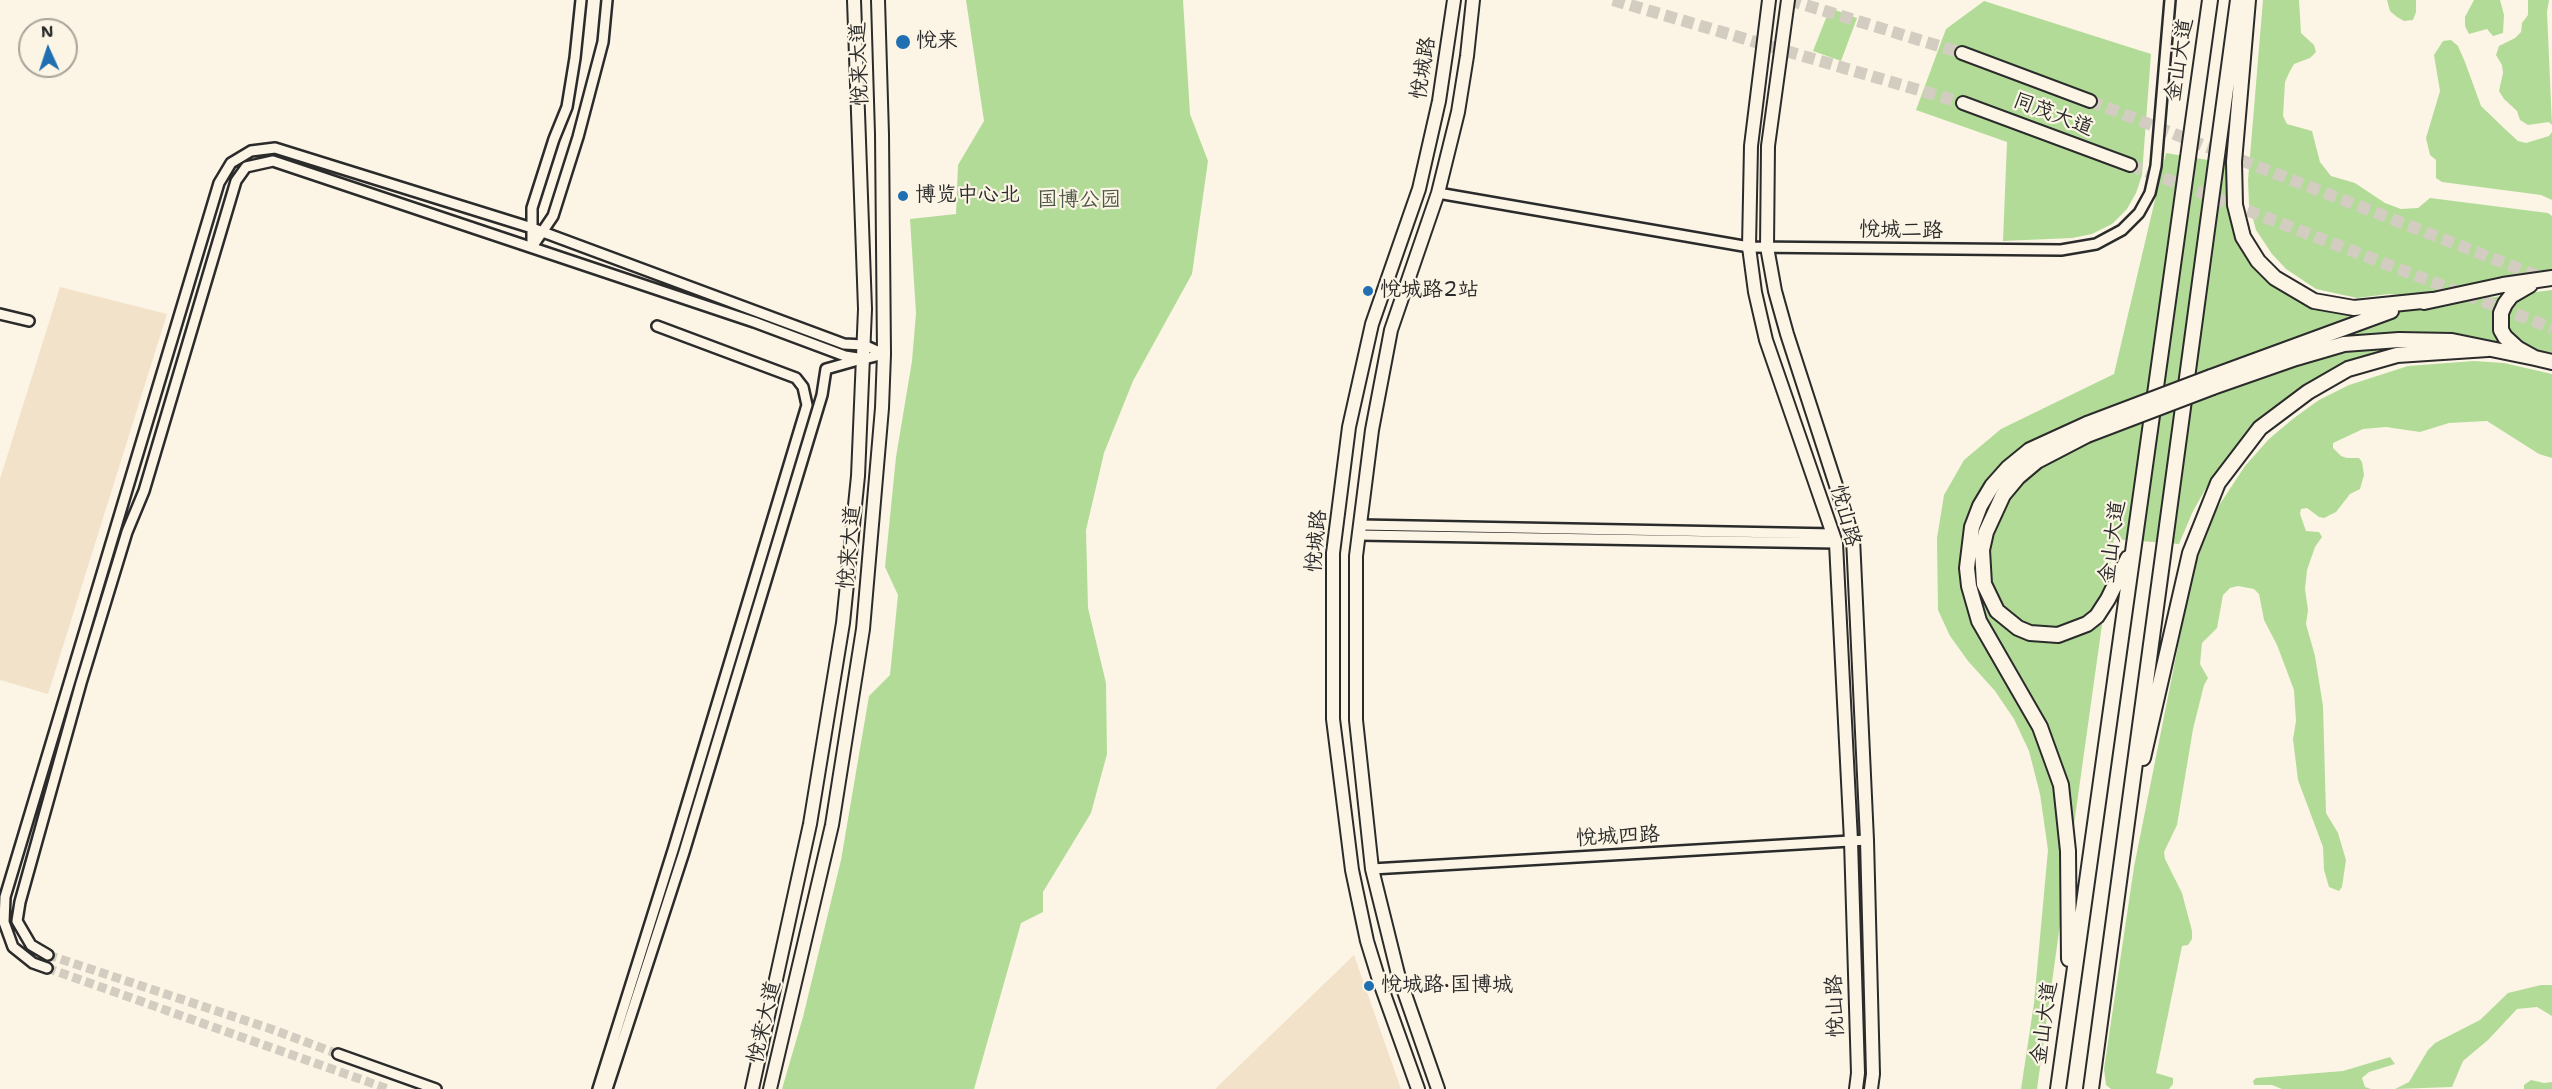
<!DOCTYPE html>
<meta charset="utf-8">
<style>
body{margin:0}
#map{position:relative;width:2552px;height:1089px;overflow:hidden;background:#fcf5e5;font-family:"Shantell Sans",sans-serif}
canvas{display:block}
.north{position:absolute;left:18px;top:18px;width:60px;height:60px;box-sizing:border-box;background:#fcf5e5;border:2px solid #a8a49b;border-radius:50%;rotate:357deg;font-size:16px;font-weight:700;line-height:24px;text-align:center;color:#2b2b2b}
.north::after{content:'';display:block;margin:auto;width:21px;height:27px;background:#1f6fb2;clip-path:polygon(50% 0,100% 100%,50% 72%,0 100%)}
</style>
<div id="map">
<canvas width="2552" height="1089"></canvas>
<div class="north">N</div>
</div>
<script>
const context = document.querySelector('canvas').getContext('2d');
context.lineJoin = 'round';
function paint(path, color) {
  context.fillStyle = color;
  context.fill(path, 'evenodd');
}
function shape(rows) {
  const path = new Path2D();
  for (const r of rows) {
    path.moveTo(r[0], r[1]);
    for (let i = 2; i < r.length; i += 2) path.lineTo(r[i], r[i + 1]);
  }
  return path;
}
function stroke(path, color, width, dash) {
  context.strokeStyle = color;
  context.lineWidth = width;
  context.lineCap = dash ? 'butt' : 'round';
  context.setLineDash(dash || []);
  context.stroke(path);
}
function drawText(font, color, halo, rows, align = 'center') {
  context.font = font + ' "Shantell Sans","LXGW WenKai TC",sans-serif';
  context.lineWidth = 4.5;
  context.setLineDash([]);
  context.textBaseline = 'middle';
  context.strokeStyle = halo;
  context.fillStyle = color;
  for (const [text, x, y, turn = 0] of rows) {
    context.save();
    context.translate(x, y);
    context.rotate((+turn || 0) * Math.PI / 180);
    context.textAlign = isNaN(turn) ? turn : align;
    if (halo) context.strokeText(text, 0, 0);
    context.fillText(text, 0, 0);
    context.restore();
  }
}
paint(shape([
 [60,287,167,314,48,694,0,680,0,479],
 [1354,955,1401,1089,1215,1089]
]), '#f2e2ca');
paint(shape([
 [966,0,1183,0,1190,114,1208,161,1192,274,1133,381,1104,453,1086,530,1088,608,1106,683,1107,754,1091,813,1043,892,1043,912,1021,923,974,1089,782,1089,803,1017,841,860,869,696,890,675,898,595,885,567,896,457,912,361,916,313,910,219,956,214,958,165,984,121],
 [2263,0,2299,0,2301,33,2314,45,2316,52,2310,58,2294,64,2289,73,2285,82,2283,116,2287,124,2312,131,2320,162,2331,176,2355,183,2385,203,2401,209,2418,208,2430,198,2548,213,2552,216,2552,269,2411,296,2389,294,2357,298,2316,289,2286,269,2272,254,2256,230,2249,204,2248,180],
 [2387,0,2416,0,2416,12,2413,20,2404,21,2397,17,2390,11],
 [2474,0,2500,0,2504,15,2503,33,2493,36,2487,29,2469,34,2465,26,2465,17],
 [2528,0,2549,0,2547,12,2552,125,2549,122,2528,125,2520,120,2517,111,2504,99,2499,91,2503,73,2502,65,2496,55,2499,46,2515,38,2521,32,2522,23,2528,15],
 [1984,1,2151,54,2142,175,2136,193,2127,209,2112,224,2092,234,2072,238,2003,241,2007,142,1916,110,1946,29],
 [1830,8,1857,18,1841,61,1813,51],
 [2451,40,2458,46,2465,62,2481,106,2506,130,2518,141,2526,143,2549,136,2552,132,2552,200,2541,195,2442,182,2436,178,2436,160,2430,155,2426,138,2440,91,2434,55,2443,41],
 [2166,153,2226,163,2232,219,2253,265,2294,298,2348,315,2552,290,2552,353,2483,341,2317,380,2286,399,2254,428,2232,452,2209,483,2193,511,2179,544,2114,539,2037,1089,2021,1089,2034,1003,2048,850,2040,794,2029,751,2014,719,1995,691,1968,661,1950,636,1938,610,1937,538,1944,495,1964,460,2001,429,2114,374],
 [2474,361,2504,363,2552,374,2552,458,2539,454,2487,421,2449,423,2420,432,2386,427,2363,429,2333,443,2333,448,2341,456,2347,458,2359,458,2362,462,2364,475,2360,489,2350,494,2336,512,2324,518,2319,517,2307,508,2301,509,2300,514,2306,531,2319,532,2322,537,2315,547,2307,570,2305,589,2308,610,2306,624,2315,656,2323,706,2326,813,2338,833,2346,860,2342,887,2339,891,2329,887,2324,870,2323,847,2298,780,2293,739,2296,721,2294,690,2277,645,2264,620,2259,594,2254,589,2238,586,2230,588,2223,595,2217,628,2202,643,2200,664,2208,678,2204,685,2193,729,2177,825,2164,852,2165,859,2182,893,2192,931,2192,939,2188,945,2182,946,2156,1073,2173,1078,2173,1084,2169,1089,2111,1089,2106,1085,2104,1069,2134,867,2190,586,2197,560,2216,510,2245,466,2269,439,2294,418,2319,400,2349,385,2408,366],
 [2541,985,2552,985,2552,1016,2537,1007,2517,1009,2488,1040,2463,1061,2452,1087,2395,1089,2409,1082,2428,1050,2435,1043,2480,1020,2508,993],
 [2390,1057,2395,1064,2369,1072,2362,1078,2365,1087,2371,1089,2282,1089,2272,1085,2254,1085,2253,1081,2256,1078,2343,1071],
 [2531,1080,2544,1083,2552,1082,2552,1089,2524,1089,2524,1085]
]), '#b2db98');
stroke(shape([
 [48,955,271,1029,338,1054],
 [47,968,388,1089]
]), '#d2cdc0', 9, [9, 4.5]);
stroke(shape([
 [1613,0,1963,103],
 [1789,0,1962,53],
 [2090,101,2548,280],
 [2130,165,2552,328]
]), '#d2cdc0', 12, [12, 6]);
const minor = shape([
 [581,0,575,58,567,107,554,139,532,208,532,247,553,216,578,137,603,42,607,0],
 [1438,193,1749,247,2061,250,2096,244,2122,230,2139,213,2150,193,2156,166,2170,0],
 [0,314,29,321],
 [1360,525,1834,534],
 [1359,535,1836,543],
 [1372,869,1867,840],
 [47,968,33,963,13,947,4,922,5,897,219,183,231,163,251,151,275,148,532,228,844,344,864,345,884,354,864,359,845,356,754,322,273,161,246,167,236,181,144,491,127,532,81,683,20,902,17,921,31,945,48,955],
 [338,1054,436,1089],
 [598,1089,674,847,807,405,803,387,796,378,657,326],
 [607,1089,684,852,822,395,826,369,858,360]
]);
const major = shape([
 [1769,0,1751,146,1749,247,1755,292,1766,340,1836,543,1851,841,1858,1073,1856,1089],
 [1788,0,1768,146,1767,247,1775,291,1787,334,1853,538,1867,840,1873,1074,1871,1089],
 [1962,53,2090,101],
 [1963,103,2130,165],
 [752,1089,810,824,843,623,858,476,865,309,854,0],
 [770,1089,832,825,863,629,882,408,884,354,882,134,878,0],
 [1418,1089,1379,980,1367,941,1352,870,1333,719,1333,553,1349,427,1372,324,1419,189,1439,101,1454,0],
 [1438,1089,1398,974,1372,869,1356,720,1356,556,1372,430,1391,330,1438,193,1458,112,1467,56,1473,0]
]);
const highway = shape([
 [2248,0,2234,162,2235,205,2243,237,2258,261,2275,278,2314,301,2354,308,2432,300],
 [2530,285,2511,296,2505,304,2501,313,2501,330,2505,337,2517,348,2535,358,2552,362],
 [2424,302,2503,285,2552,278],
 [2211,377,2391,311],
 [2213,387,2296,358,2344,344,2399,340,2452,341,2535,358],
 [2087,435,2037,461,2018,477,2003,495,1986,532,1982,550,1984,584,1997,611,2018,628,2030,633,2058,635,2087,624,2097,616,2108,599,2128,558],
 [2143,758,2190,553,2218,483,2260,428,2308,392,2348,369,2397,355,2488,349],
 [2069,959,2068,851,2061,785,2040,727,1979,621,1969,586,1967,568,1972,527,1980,506,1992,486,2008,468,2030,450,2087,424],
 [2058,1089,2210,0],
 [2091,1089,2238,0]
]);
stroke(minor, '#2b2b2b', 14);
stroke(major, '#2b2b2b', 16);
stroke(highway, '#2b2b2b', 18);
stroke(minor, '#fcf5e5', 9);
stroke(major, '#fcf5e5', 12);
stroke(highway, '#fcf5e5', 14);
const highwayBridge = shape([
 [2087,424,2211,377],
 [2087,435,2213,387]
]);
stroke(highwayBridge, '#2b2b2b', 18, []);
stroke(highwayBridge, '#fcf5e5', 14);
for (const [x, y, r, color] of [
 [903,42,8,"#1f6fb2"],
 [903,196,6,"#1f6fb2"],
 [1368,291,6,"#1f6fb2"],
 [1369,986,6,"#1f6fb2"]
]) {
  const dot = new Path2D();
  dot.arc(x, y, r, 0, 2 * Math.PI);
  context.fillStyle = color;
  context.fill(dot);
  stroke(dot, '#fcf5e5', 2);
}
drawText('21px', '#2b2b2b', '#fcf5e5', [
 ["悦来",916,42],
 ["博览中心北",915,196],
 ["悦城路2站",1380,291],
 ["悦城路·国博城",1381,986]
], 'left');
drawText('21px', '#2b2b2b', '#fcf5e5', [
 ["金山大道",2180,60,-81],
 ["悦来大道",860,64,-92],
 ["悦城路",1424,68,-81],
 ["同茂大道",2053,115,21],
 ["悦城二路",1901,231,1],
 ["悦山路",1845,516,75],
 ["悦城路",1317,541,-85],
 ["金山大道",2113,542,-82],
 ["悦来大道",850,547,-85],
 ["悦城四路",1618,837,-3],
 ["悦山路",1836,1006,-92],
 ["悦来大道",765,1022,-77],
 ["金山大道",2045,1023,-82]
]);
drawText('21px', '#4d5746', '#fcf5e5', [
 ["国博公园",1079,201]
]);
</script>
